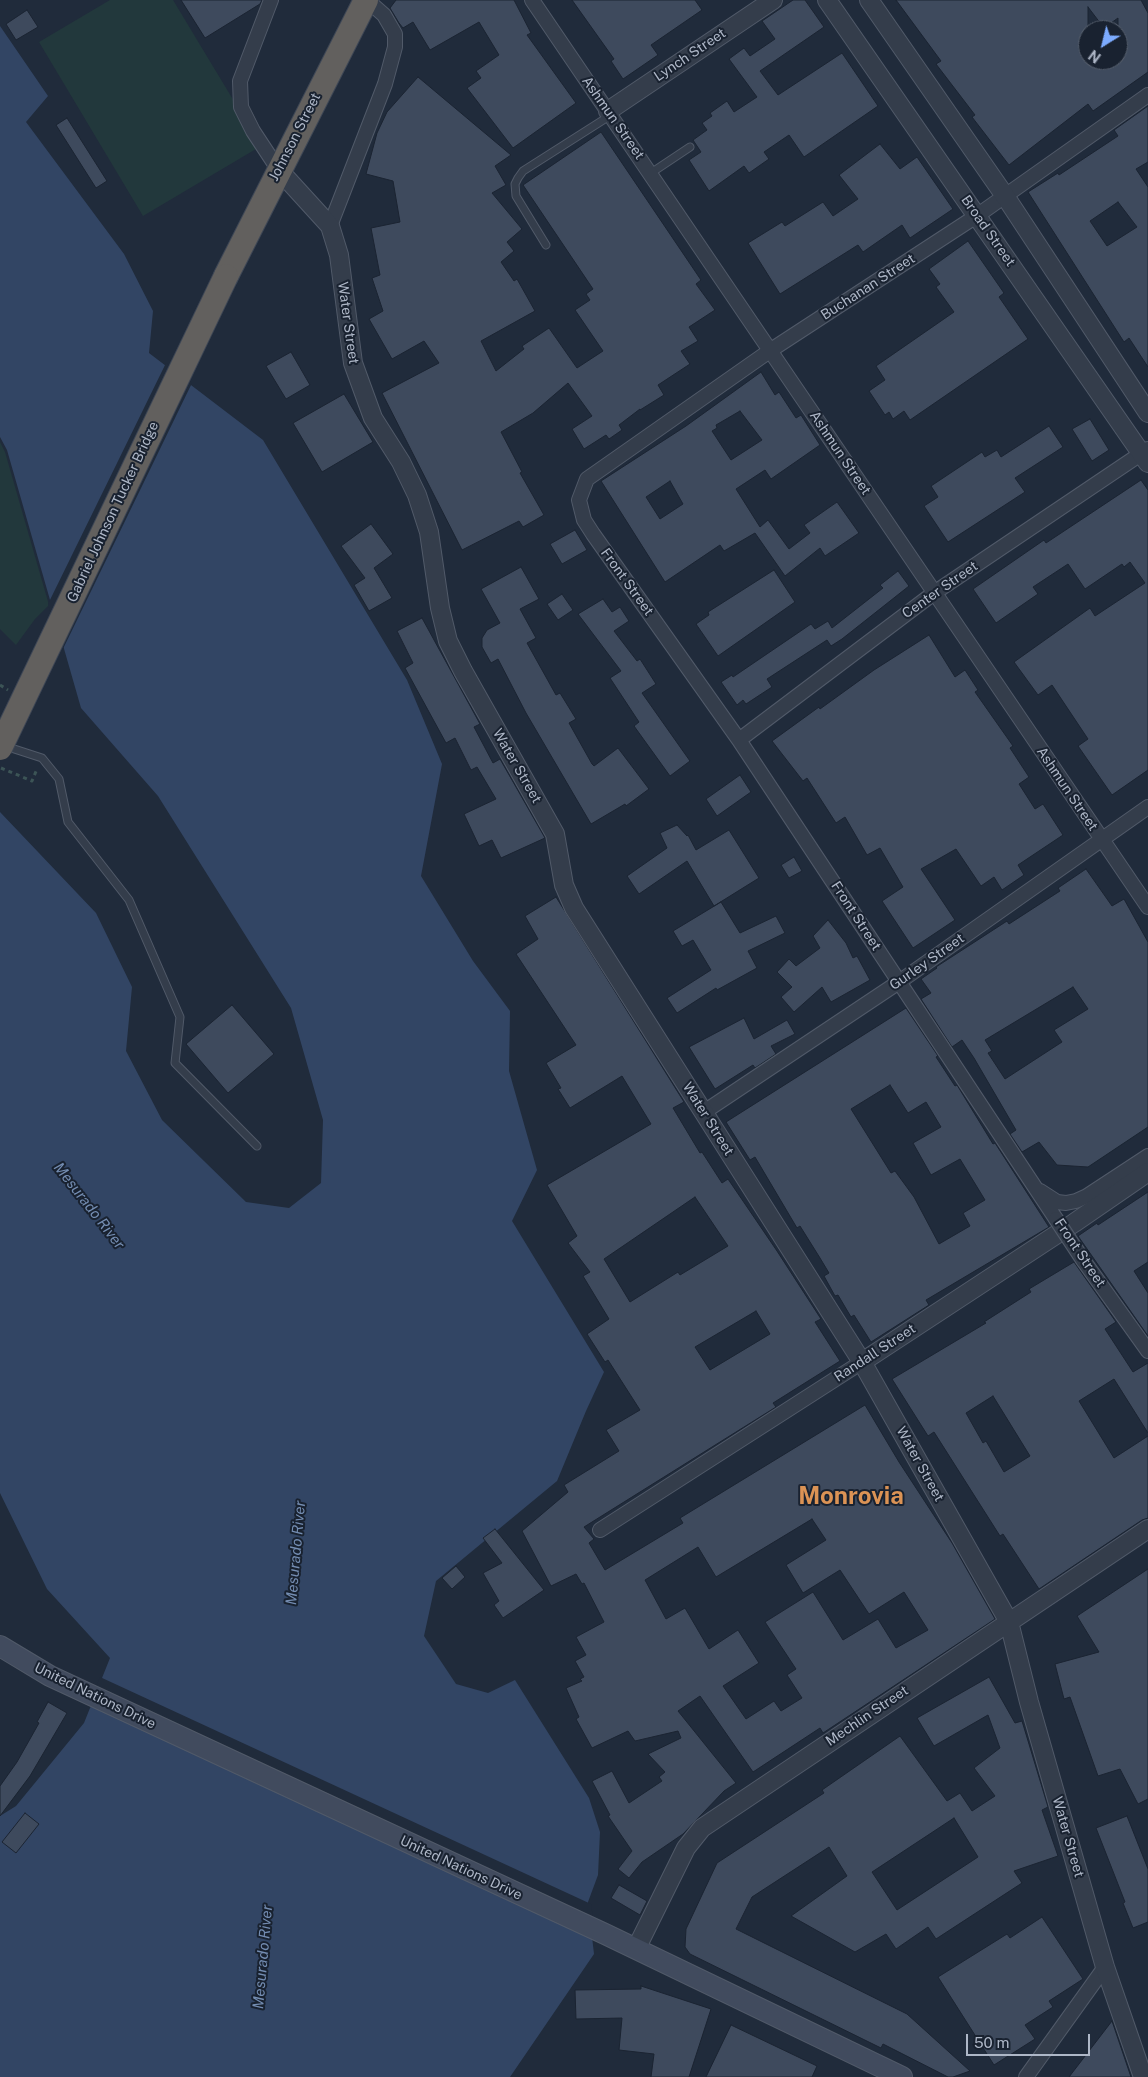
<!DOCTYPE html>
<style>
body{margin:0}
#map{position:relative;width:1148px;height:2077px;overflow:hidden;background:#202b3b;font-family:"Public Sans",sans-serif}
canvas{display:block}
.north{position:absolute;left:1078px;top:20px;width:50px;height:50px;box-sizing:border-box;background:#192230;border:1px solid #555e6c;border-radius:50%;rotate:216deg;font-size:14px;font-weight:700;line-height:20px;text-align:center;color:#aeb7c7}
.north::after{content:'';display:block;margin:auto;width:18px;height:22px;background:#7cabff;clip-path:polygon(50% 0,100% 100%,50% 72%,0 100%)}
.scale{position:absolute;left:966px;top:2034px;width:124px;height:22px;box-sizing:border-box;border:2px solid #aeb7c7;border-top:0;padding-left:6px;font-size:15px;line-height:18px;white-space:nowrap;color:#aeb7c7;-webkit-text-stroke:4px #192230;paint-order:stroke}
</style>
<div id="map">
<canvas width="1148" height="2077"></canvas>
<div class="north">N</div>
<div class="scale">50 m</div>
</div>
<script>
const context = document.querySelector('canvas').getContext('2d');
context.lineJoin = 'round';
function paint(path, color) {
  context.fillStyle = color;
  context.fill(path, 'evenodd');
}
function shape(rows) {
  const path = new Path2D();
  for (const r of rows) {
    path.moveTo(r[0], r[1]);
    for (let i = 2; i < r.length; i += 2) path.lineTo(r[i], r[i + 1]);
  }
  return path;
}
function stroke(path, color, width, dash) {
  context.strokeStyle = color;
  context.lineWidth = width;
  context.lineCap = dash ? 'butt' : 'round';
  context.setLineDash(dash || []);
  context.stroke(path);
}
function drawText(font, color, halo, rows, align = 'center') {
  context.font = font + ' "Public Sans",sans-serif';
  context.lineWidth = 4;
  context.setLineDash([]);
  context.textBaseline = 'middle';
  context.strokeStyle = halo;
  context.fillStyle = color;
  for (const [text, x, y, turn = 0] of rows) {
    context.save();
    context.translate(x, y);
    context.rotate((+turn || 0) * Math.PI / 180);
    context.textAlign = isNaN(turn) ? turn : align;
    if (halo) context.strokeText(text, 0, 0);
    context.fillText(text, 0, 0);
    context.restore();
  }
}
paint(shape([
 [110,0,173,0,261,146,143,216,39,42],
 [0,442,5,452,49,605,35,619,16,645,0,629]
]), '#22383c');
paint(shape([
 [0,26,48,96,26,122,124,254,153,311,149,353,263,440,407,680,442,764,421,876,473,961,510,1011,509,1071,537,1170,512,1221,604,1372,586,1411,557,1481,436,1581,424,1636,456,1684,488,1693,515,1680,589,1798,600,1832,598,1875,588,1902,594,1954,510,2077,0,2077,0,1816,16,1806,84,1723,110,1658,47,1589,0,1493,0,812,96,913,132,987,126,1051,162,1120,246,1202,289,1208,321,1183,323,1120,291,1008,158,796,81,708,7,450,0,437]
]), '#324564');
paint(shape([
 [166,363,192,383,62,651,48,604],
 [100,1677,591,1904,594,1925,89,1704]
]), '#202b3b');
const building = shape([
 [181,0,262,0,260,4,205,38,181,0],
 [396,0,514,0,531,33,527,35,576,103,513,148,467,88,481,78,476,71,499,55,479,22,430,50,413,22,403,28,399,23,390,8,396,0],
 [572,0,695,0,702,10,651,45,658,55,623,79,611,61,614,59,572,0],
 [793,0,805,0,824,27,760,71,778,95,842,53,878,106,804,157,789,135,764,152,769,159,749,173,744,166,709,191,689,160,701,152,693,140,707,130,702,123,712,116,710,113,727,101,734,112,757,97,729,59,744,48,750,56,775,39,762,21,793,0],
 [896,0,1141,0,1148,13,1148,72,1093,111,1088,104,1009,165,972,117,975,115,936,64,941,61,896,0],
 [1088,7,1104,28,1118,18,1118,60,1088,60,1088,7],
 [27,10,38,27,16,40,6,24,27,10],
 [418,77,511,155,495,166,506,185,492,193,522,229,507,242,514,251,501,262,514,281,517,279,535,311,481,341,496,371,524,349,522,346,549,328,577,368,603,351,575,310,590,300,586,294,593,289,523,185,601,132,701,280,696,284,715,310,689,327,698,341,681,351,690,364,658,385,664,395,640,410,640,409,619,425,622,430,609,439,606,435,584,449,572,429,592,416,568,383,533,413,501,432,522,472,520,473,544,515,523,527,519,521,462,550,382,393,439,363,424,341,392,359,369,319,383,311,372,278,380,275,371,228,400,222,393,181,366,174,377,133,387,112,418,77],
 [1148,106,1148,162,1136,169,1148,187,1148,367,1129,338,1124,342,1028,192,1058,173,1059,175,1118,136,1114,130,1148,106],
 [1118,202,1137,227,1107,246,1090,221,1118,202],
 [67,118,107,181,96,188,56,125,67,118],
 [880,144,900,169,917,157,953,209,910,238,902,225,863,252,858,245,780,294,748,243,782,222,785,226,823,202,833,216,858,199,839,175,880,144],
 [968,241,1004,293,999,297,1028,339,910,420,904,411,893,419,889,412,885,415,869,391,885,380,876,366,954,312,936,287,940,284,929,269,968,241],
 [291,352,310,385,286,399,266,366,291,352],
 [761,372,775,395,779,392,796,418,801,415,820,445,771,479,765,470,736,489,760,527,768,520,789,549,810,533,804,525,837,502,859,533,825,556,820,548,785,576,755,533,724,551,720,545,665,582,601,481,686,426,761,372],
 [740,411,762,440,731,460,712,431,717,428,716,425,740,411],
 [670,481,683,504,660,519,646,497,670,481],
 [344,394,373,442,322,472,293,423,344,394],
 [1090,419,1109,450,1092,461,1072,429,1090,419],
 [1049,426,1063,447,1015,478,1025,492,948,542,924,506,938,497,931,486,982,452,985,457,997,450,1001,457,1049,426],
 [1141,480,1148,490,1148,770,1112,795,1078,746,1088,739,1052,685,1038,695,1014,662,1090,608,1095,616,1145,583,1130,562,1124,567,1122,564,1085,589,1068,564,1033,587,1038,594,996,623,973,589,1044,540,1046,543,1141,480],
 [371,524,393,554,374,568,392,598,369,611,354,585,365,578,341,546,371,524],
 [575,530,587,550,562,564,550,544,575,530],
 [521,567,539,599,520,609,536,638,527,643,556,695,560,693,576,719,569,723,592,764,594,766,618,748,649,789,626,806,625,804,591,824,526,713,498,659,491,663,482,647,482,638,487,630,500,623,481,589,521,567],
 [774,570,795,602,718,656,696,624,709,615,708,612,774,570],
 [898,571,909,586,842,639,831,646,827,640,767,679,772,687,746,704,743,700,737,705,721,682,732,675,733,677,811,624,815,629,828,621,832,628,883,588,880,585,898,571],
 [562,594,573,610,558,620,547,604,562,594],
 [603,599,612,612,620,607,629,621,614,631,637,661,640,659,656,684,642,693,690,761,670,776,634,726,639,722,610,678,621,671,578,614,603,599],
 [422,618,480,724,474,727,493,763,500,759,545,838,501,858,492,840,479,846,464,814,496,799,477,767,471,770,455,738,446,743,405,668,413,663,397,631,422,618],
 [929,635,955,677,965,670,978,690,975,692,1013,746,1010,748,1029,777,1019,784,1035,809,1043,804,1063,835,1018,865,1024,875,1002,890,994,877,981,886,956,849,921,869,955,920,913,948,882,901,903,887,880,848,867,855,845,817,836,823,807,778,803,781,772,741,819,707,820,709,874,670,929,635],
 [740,775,751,792,717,816,706,799,740,775],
 [677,825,687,836,688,835,696,850,729,830,759,878,714,906,687,861,639,894,627,876,667,848,660,833,677,825],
 [794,857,802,871,789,878,781,865,794,857],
 [1086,869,1112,906,1124,899,1148,942,1148,1127,1088,1167,1057,1165,1039,1142,1022,1152,1010,1134,1016,1130,974,1058,962,1040,952,1047,921,999,931,993,921,979,937,968,936,967,1007,921,1009,924,1060,891,1058,888,1086,869],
 [1073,987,1088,1009,1054,1030,1062,1042,1005,1079,988,1053,992,1051,985,1040,1073,987],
 [556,897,684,1102,673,1108,700,1153,702,1152,722,1183,728,1179,777,1251,821,1319,815,1322,840,1361,773,1403,776,1407,584,1527,594,1539,589,1543,605,1570,683,1523,680,1518,865,1405,899,1462,952,1543,995,1619,823,1733,820,1728,753,1772,700,1696,678,1711,736,1783,724,1791,683,1834,642,1862,629,1878,618,1869,632,1851,608,1816,610,1815,592,1781,612,1771,629,1803,662,1781,659,1777,665,1772,648,1754,681,1738,678,1731,635,1741,628,1731,592,1748,576,1719,579,1717,566,1688,582,1681,580,1679,584,1677,575,1661,586,1655,576,1637,604,1622,584,1583,582,1584,576,1574,551,1586,522,1531,568,1492,564,1485,619,1451,606,1430,640,1410,608,1360,605,1362,587,1334,609,1319,583,1276,590,1272,568,1243,577,1236,547,1185,651,1124,622,1076,570,1108,558,1089,561,1088,546,1063,576,1045,516,954,538,939,525,916,556,897],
 [695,1197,728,1246,680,1275,678,1272,630,1302,604,1259,695,1197],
 [756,1311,770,1334,710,1370,695,1347,756,1311],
 [812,1519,826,1540,786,1565,803,1593,840,1570,869,1614,904,1592,928,1630,896,1648,878,1619,843,1640,813,1592,765,1622,796,1669,787,1675,802,1698,781,1711,774,1701,746,1719,723,1686,759,1663,738,1630,709,1649,685,1608,666,1619,645,1580,698,1547,716,1577,812,1519],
 [721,902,740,933,776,916,785,933,748,951,757,968,717,990,716,988,677,1013,667,998,711,970,693,940,682,946,673,931,721,902],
 [828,920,846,943,853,958,857,956,870,980,831,1002,822,987,794,1012,781,997,792,987,777,972,789,959,796,966,820,948,813,936,828,920],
 [232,1005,274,1054,228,1093,186,1044,232,1005],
 [906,1008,938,1056,936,1057,955,1086,957,1085,993,1144,995,1143,1049,1227,926,1300,929,1305,871,1342,854,1315,851,1317,838,1295,835,1296,824,1276,829,1273,820,1258,800,1226,797,1228,755,1157,750,1160,726,1122,906,1008],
 [890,1085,908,1113,926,1102,941,1127,913,1143,931,1175,960,1159,985,1200,963,1213,970,1226,939,1244,914,1197,895,1171,891,1173,851,1109,890,1085],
 [744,1018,754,1039,787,1020,795,1034,771,1046,776,1054,755,1068,753,1065,715,1089,689,1047,744,1018],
 [1148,1192,1148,1262,1134,1271,1148,1293,1148,1336,1078,1236,1097,1223,1098,1225,1148,1192],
 [1074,1262,1116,1322,1105,1329,1133,1372,1148,1363,1148,1433,1114,1379,1079,1401,1114,1458,1148,1436,1148,1518,1142,1520,1039,1589,1003,1534,1000,1536,934,1432,928,1436,892,1379,986,1323,984,1322,1031,1292,1029,1289,1074,1262],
 [993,1396,1030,1456,1004,1472,986,1441,983,1443,966,1413,993,1396],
 [495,1529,544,1590,503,1618,494,1605,499,1601,483,1573,502,1563,483,1538,495,1529],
 [456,1566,465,1577,452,1589,442,1578,456,1566],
 [1148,1569,1148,1799,1138,1804,1120,1769,1098,1776,1070,1697,1064,1699,1055,1664,1099,1652,1077,1616,1148,1569],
 [989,1677,1015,1723,1022,1721,1048,1807,1042,1810,1058,1856,1014,1871,1022,1883,936,1939,928,1927,896,1949,886,1934,855,1952,791,1916,847,1876,829,1847,752,1897,736,1929,907,2014,970,2071,953,2077,948,2077,883,2044,881,2048,690,1954,685,1947,686,1929,717,1863,824,1793,822,1790,900,1736,947,1801,960,1793,972,1811,995,1796,974,1768,1000,1748,988,1715,934,1746,917,1718,989,1677],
 [954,1818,978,1857,897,1910,872,1872,954,1818],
 [48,1702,67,1713,30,1776,0,1816,0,1786,17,1762,39,1723,37,1722,48,1702],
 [25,1813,39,1824,16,1853,2,1842,25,1813],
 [1127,1816,1148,1869,1148,1922,1133,1928,1123,1903,1125,1902,1096,1828,1127,1816],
 [619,1885,647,1901,640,1915,611,1898,619,1885],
 [1042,1917,1083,1979,1049,2001,1053,2007,1025,2025,1035,2039,994,2065,938,1977,1007,1934,1010,1938,1042,1917],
 [641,1986,711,2009,689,2077,651,2077,654,2054,619,2050,622,2018,576,2019,575,1990,641,1989,641,1986],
 [1112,2021,1131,2077,1069,2077,1112,2021],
 [731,2025,817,2066,812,2077,706,2077,731,2025]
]);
paint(building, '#3e4a5d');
stroke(building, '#1b2432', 1);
const service = shape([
 [651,173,690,147],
 [546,245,516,196,515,184,518,178,523,171,611,115],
 [5,746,42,758,59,779,68,822,129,900,180,1017,175,1063,257,1146]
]);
const minor = shape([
 [271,0,240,81,241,107,253,131,278,169],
 [532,0,1148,907],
 [330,226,385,84,395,47,395,34,384,15,367,0],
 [739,740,934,593,1148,449],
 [704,1112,899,982,1148,807],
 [1040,1191,1057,1202,1066,1203,1076,1201,1087,1196,1148,1156],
 [1056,1219,739,740,593,534,584,520,579,500,587,479,771,350,978,215,1148,95],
 [1083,1260,1148,1351],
 [600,1530,862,1362],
 [1026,2077,1105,1967]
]);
const tertiary = shape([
 [827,0,1148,463],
 [869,0,1005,196,1148,413],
 [608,111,773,0],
 [278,169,330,226,339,255,353,363,373,418,401,462,417,495,429,532,440,608,448,641,463,671,555,834,564,885,574,908,862,1362,1009,1622,1029,1702,1105,1967,1143,2077],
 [862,1362,1074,1223,1148,1172],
 [636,1949,686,1848,702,1828,1148,1529]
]);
const secondary = shape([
 [0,1646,50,1676,605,1934,902,2077]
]);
const trunk = shape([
 [226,276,366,0]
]);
stroke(service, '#515a69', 9);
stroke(minor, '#515a69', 16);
stroke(tertiary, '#515a69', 20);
stroke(secondary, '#515a69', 22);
stroke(trunk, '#3e4756', 26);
stroke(shape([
 [0,685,8,690],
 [1,768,32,781,37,769]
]), '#3c5456', 3, [4, 4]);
stroke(service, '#343d4b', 7);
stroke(minor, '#343d4b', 14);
stroke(tertiary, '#343d4b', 18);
stroke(secondary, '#414b5e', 20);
stroke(trunk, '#62605e', 24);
const minorBridge = shape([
 [1056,1219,1083,1260]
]);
const trunkBridge = shape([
 [0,748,226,276]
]);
stroke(minorBridge, '#515a69', 16, []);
stroke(trunkBridge, '#3e4756', 26, []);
stroke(minorBridge, '#343d4b', 14);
stroke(trunkBridge, '#62605e', 24);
drawText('14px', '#aeb7c7', '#192230', [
 ["Lynch Street",690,55,-34],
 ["Ashmun Street",613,118,55],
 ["Johnson Street",295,137,-63],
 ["Broad Street",988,231,55],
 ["Buchanan Street",868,287,-33],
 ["Water Street",348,323,82],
 ["Ashmun Street",840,453,56],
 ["Gabriel Johnson Tucker Bridge",113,512,-65],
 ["Front Street",627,582,54],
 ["Center Street",940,590,-35],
 ["Water Street",517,766,60],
 ["Ashmun Street",1067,789,56],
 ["Front Street",856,916,57],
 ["Gurley Street",927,962,-35],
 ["Water Street",708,1119,58],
 ["Front Street",1080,1253,56],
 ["Randall Street",875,1353,-33],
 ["Water Street",920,1464,61],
 ["United Nations Drive",95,1696,26],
 ["Mechlin Street",867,1716,-34],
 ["Water Street",1068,1837,74],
 ["United Nations Drive",461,1868,25]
]);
drawText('italic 15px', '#748db2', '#192230', [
 ["Mesurado River",89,1206,52],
 ["Mesurado River",296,1553,-85],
 ["Mesurado River",263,1957,-85]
]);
drawText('bold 24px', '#db9355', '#192230', [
 ["Monrovia",851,1497]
]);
</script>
